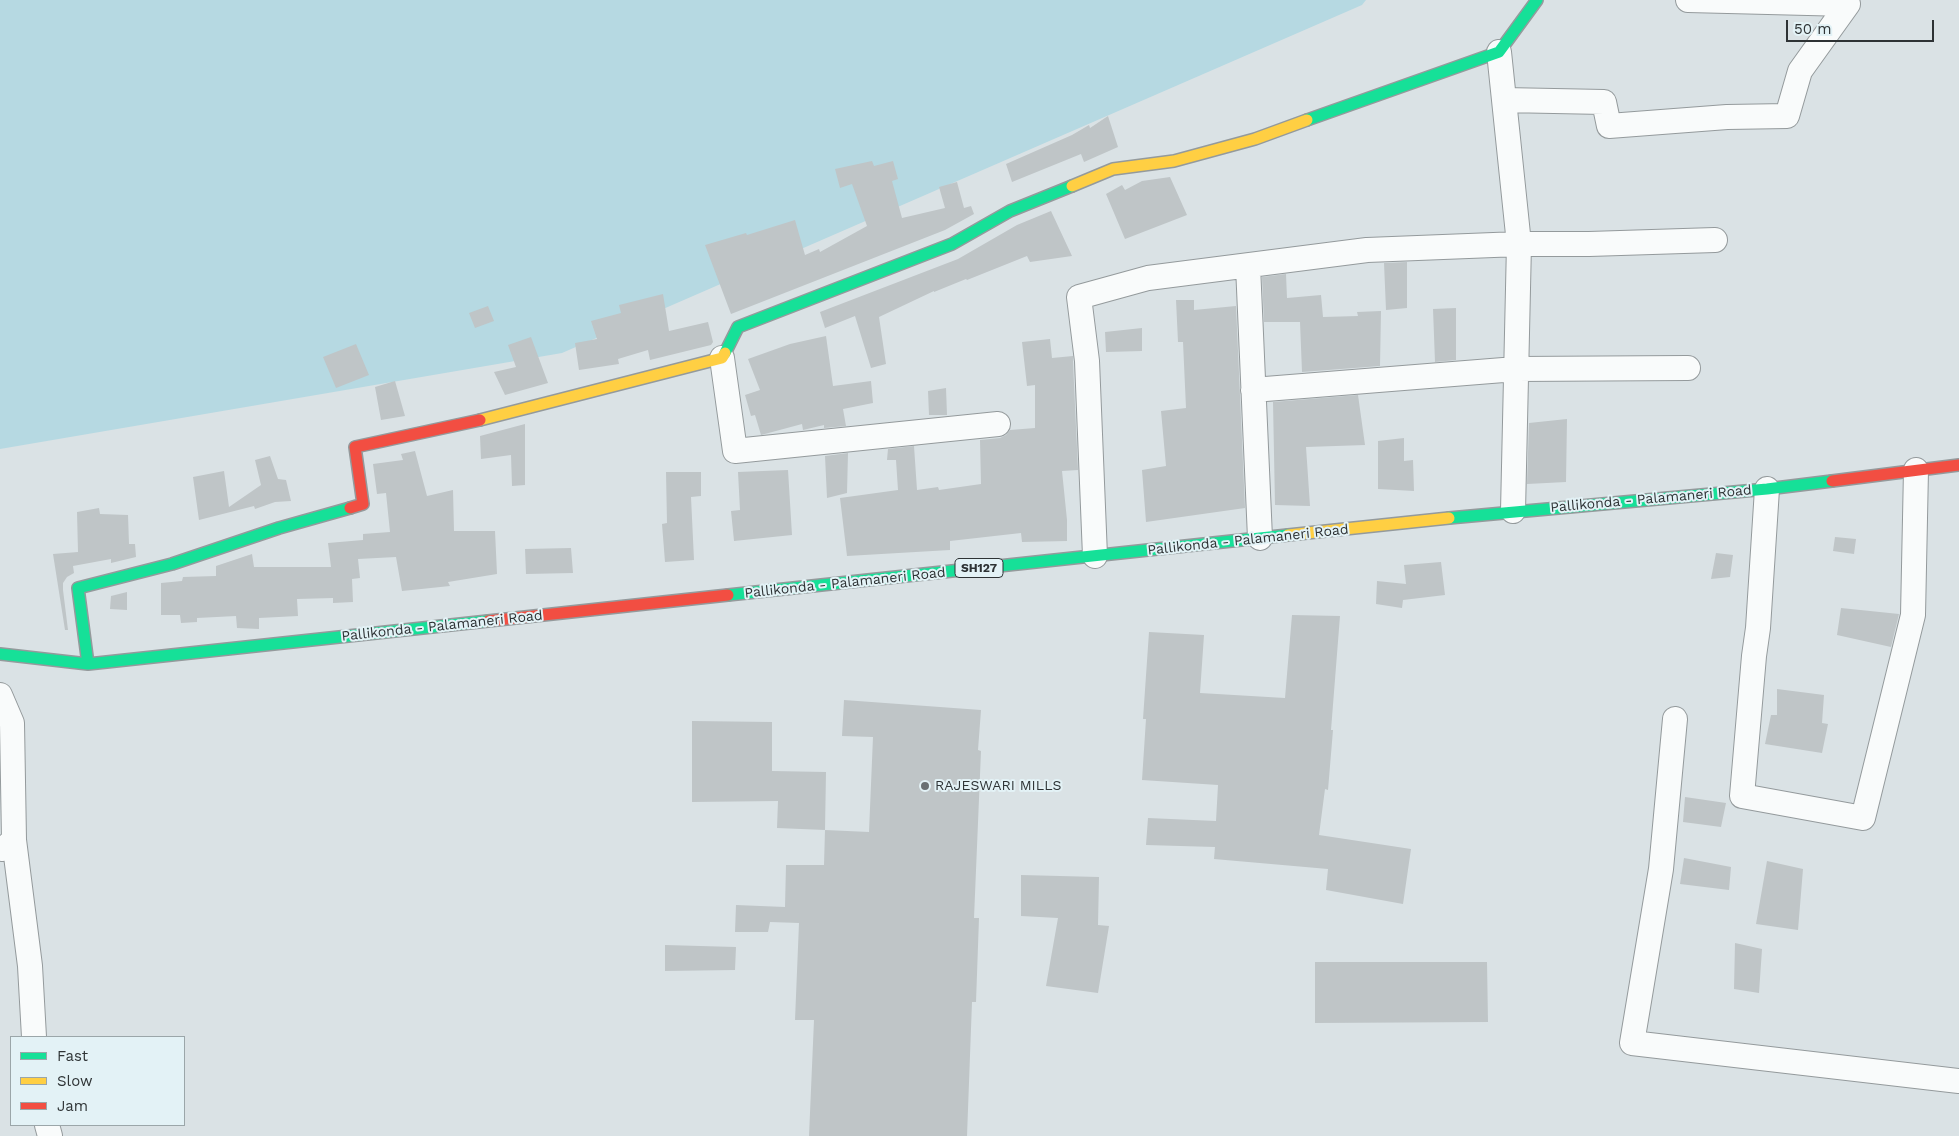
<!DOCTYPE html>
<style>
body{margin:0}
#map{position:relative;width:1959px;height:1136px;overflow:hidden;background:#dae2e5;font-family:"Work Sans",sans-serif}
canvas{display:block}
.legend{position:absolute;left:10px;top:1036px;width:175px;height:90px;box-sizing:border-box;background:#e3f2f6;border:1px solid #9ba6a9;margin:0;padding:6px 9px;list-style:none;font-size:15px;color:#2e3335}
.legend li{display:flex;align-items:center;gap:10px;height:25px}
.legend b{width:25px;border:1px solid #9ba6a9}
.scale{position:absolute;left:1786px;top:20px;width:148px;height:22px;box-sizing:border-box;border:2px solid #2e3335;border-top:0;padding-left:6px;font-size:15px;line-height:18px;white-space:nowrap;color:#2e3335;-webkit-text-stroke:4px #e3f2f6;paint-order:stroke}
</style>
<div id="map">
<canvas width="1959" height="1136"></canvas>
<ul class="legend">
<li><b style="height:6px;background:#16e098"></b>Fast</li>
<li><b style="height:6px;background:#ffcf43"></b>Slow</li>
<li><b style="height:6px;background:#f24e42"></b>Jam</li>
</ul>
<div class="scale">50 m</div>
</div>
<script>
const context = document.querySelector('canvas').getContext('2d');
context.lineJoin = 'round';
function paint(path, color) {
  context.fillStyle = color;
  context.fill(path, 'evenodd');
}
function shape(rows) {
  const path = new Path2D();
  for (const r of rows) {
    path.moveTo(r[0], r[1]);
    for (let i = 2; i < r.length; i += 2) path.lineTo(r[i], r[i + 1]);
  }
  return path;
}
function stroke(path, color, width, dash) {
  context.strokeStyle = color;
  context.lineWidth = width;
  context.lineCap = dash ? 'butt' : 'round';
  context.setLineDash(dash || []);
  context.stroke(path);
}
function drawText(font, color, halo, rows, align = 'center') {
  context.font = font + ' "Work Sans",sans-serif';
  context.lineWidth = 4;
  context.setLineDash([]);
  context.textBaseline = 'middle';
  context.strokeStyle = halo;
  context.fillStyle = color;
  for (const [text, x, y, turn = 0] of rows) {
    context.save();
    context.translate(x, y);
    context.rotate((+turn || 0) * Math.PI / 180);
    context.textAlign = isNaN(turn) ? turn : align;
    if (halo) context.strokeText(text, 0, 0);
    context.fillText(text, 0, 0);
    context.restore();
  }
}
paint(shape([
 [0,0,1366,0,1362,5,562,353,0,449]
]), '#b6d9e2');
paint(shape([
 [1108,116,1118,147,1084,162,1081,154,1012,182,1006,164,1072,135,1089,125,1090,128],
 [872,161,874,166,893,161,898,179,892,181,902,218,945,208,939,187,957,182,964,208,971,206,974,214,945,230,731,314,705,245,746,233,747,235,795,220,805,255,819,249,820,252,867,226,852,184,840,188,835,169],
 [1170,177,1187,215,1125,239,1106,194,1122,185,1125,190,1142,181],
 [1051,211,1072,256,1030,262,1027,256,967,280,966,279,934,292,934,291,879,317,886,364,871,368,855,316,825,328,820,312,958,259,1017,225],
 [1407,262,1407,308,1386,310,1384,263],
 [1286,274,1287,298,1321,295,1323,317,1358,316,1357,312,1381,311,1380,366,1302,372,1300,322,1264,322,1262,277],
 [663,294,669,331,708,322,713,342,711,345,650,360,648,350,618,359,619,364,579,370,575,343,597,339,591,321,621,313,619,305],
 [1176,300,1194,300,1194,310,1236,306,1245,508,1146,522,1142,470,1166,466,1161,411,1186,408,1183,342,1178,342],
 [488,306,494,321,475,328,469,313],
 [1456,308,1456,360,1435,362,1433,309],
 [1142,328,1142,351,1106,352,1105,332],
 [826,336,833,386,871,381,873,403,843,409,846,426,824,428,824,425,803,430,802,424,761,435,755,415,751,416,745,395,760,390,748,359,790,344],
 [531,337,548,383,505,395,494,372,516,367,508,345],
 [1050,339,1052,358,1073,356,1073,362,1078,470,1062,471,1067,520,1067,541,1022,542,1021,533,950,541,950,550,847,556,840,498,898,490,896,460,887,460,888,449,914,446,917,490,938,487,939,490,981,484,980,440,1000,438,1006,435,1010,430,1035,428,1035,385,1027,386,1022,342],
 [356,344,369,375,336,388,323,357],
 [395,381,405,416,381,420,375,387],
 [946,388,947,415,929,415,928,391],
 [1358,395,1365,445,1306,447,1310,506,1275,505,1273,402],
 [1567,419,1566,482,1527,484,1529,423],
 [525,424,525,485,512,486,511,455,481,459,480,436],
 [1404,438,1404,461,1413,460,1414,491,1378,489,1378,441],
 [415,451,427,496,453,490,454,531,495,531,497,574,448,582,450,586,402,591,396,557,358,559,360,578,352,579,353,602,333,603,333,598,297,599,298,616,259,618,259,629,237,628,236,616,197,618,197,622,181,623,180,615,161,615,161,583,182,581,183,577,216,576,216,566,252,554,254,567,331,567,328,543,363,540,363,534,390,532,386,493,377,494,373,464,403,460,401,454],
 [848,453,847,493,827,498,825,456],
 [270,456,278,479,286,480,291,501,275,502,255,509,254,506,199,520,193,477,224,471,229,507,261,485,255,460],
 [788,470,792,535,734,541,731,511,740,510,738,472],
 [666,472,701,472,701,496,691,497,694,560,665,562,662,524,667,523],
 [99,508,100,514,128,515,129,544,135,544,136,557,111,563,111,559,73,566,74,573,67,577,63,583,63,590,68,630,65,630,53,554,78,552,77,512],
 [1835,537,1856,539,1854,554,1833,551],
 [571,548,573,573,526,574,525,549],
 [1716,553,1733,555,1730,577,1711,579],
 [1441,562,1445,595,1403,600,1402,608,1376,604,1377,581,1406,584,1404,565],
 [127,592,127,610,110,609,111,596],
 [1841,608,1899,614,1891,647,1837,635],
 [1292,615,1340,616,1331,730,1333,730,1328,790,1325,789,1319,835,1411,849,1403,904,1326,890,1328,869,1214,859,1215,847,1146,845,1148,818,1216,821,1218,785,1142,780,1146,719,1143,719,1149,632,1204,635,1200,693,1285,698],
 [1777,689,1824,695,1822,723,1828,724,1822,753,1765,744,1771,715,1777,715],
 [844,700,981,710,978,750,981,751,974,918,979,918,976,1002,972,1002,967,1136,809,1136,814,1020,795,1020,799,923,770,922,768,932,735,932,736,905,785,907,786,865,824,865,825,830,869,832,873,737,842,736],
 [692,721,772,722,772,771,826,772,825,830,777,828,778,801,692,802],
 [1685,797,1726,803,1721,827,1683,822],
 [1684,858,1731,867,1729,890,1680,884],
 [1767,861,1803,869,1798,930,1756,924],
 [1021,875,1099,877,1098,925,1109,926,1098,993,1046,986,1058,918,1021,916],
 [1735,943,1762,949,1759,993,1734,989],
 [665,945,736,947,735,970,665,971],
 [1315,962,1487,962,1488,1022,1315,1023]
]), '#bfc5c7');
const street = shape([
 [1688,0,1848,4],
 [1499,52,1519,244,1513,511],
 [1504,100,1604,102,1609,126,1727,117,1787,116,1800,71,1848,4],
 [1248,266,1260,538],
 [722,358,735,451,998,424],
 [1253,390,1516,369,1688,368],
 [1767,489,1758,628,1754,656,1742,796,1863,818,1913,615,1916,470],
 [1095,556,1087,361,1079,297,1148,278,1367,250,1519,244,1589,244,1715,240],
 [0,695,12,723,14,840,3,849],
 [1675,719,1661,869,1632,1043,1959,1081],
 [14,840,30,966,34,1037],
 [47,1125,50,1136]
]);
const fast = shape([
 [1307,120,1499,52,1537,0],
 [725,353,738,327,952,244,1010,211,1072,186],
 [1449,518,1767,489,1832,481],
 [728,595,1288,535],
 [0,654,88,664,488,621],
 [88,664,78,588,172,564,279,528,350,508]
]);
const slow = shape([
 [1072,186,1113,169,1174,161,1255,139,1307,120],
 [480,420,722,358,725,353],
 [1288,535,1449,518]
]);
const jam = shape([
 [1832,481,1959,465],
 [350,508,363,504,355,447,480,420],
 [488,621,728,595]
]);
stroke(street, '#949a9c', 26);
stroke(fast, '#949a9c', 14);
stroke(slow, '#949a9c', 14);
stroke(jam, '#949a9c', 14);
stroke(street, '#f9fbfb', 24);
stroke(fast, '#16e098', 11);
stroke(slow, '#ffcf43', 11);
stroke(jam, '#f24e42', 11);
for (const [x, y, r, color] of [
 [925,786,5,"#6a7073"]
]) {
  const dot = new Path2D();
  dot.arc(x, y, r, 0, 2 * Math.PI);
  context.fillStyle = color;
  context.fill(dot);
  stroke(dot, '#e3f2f6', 2);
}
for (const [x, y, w] of [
 [979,568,48]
]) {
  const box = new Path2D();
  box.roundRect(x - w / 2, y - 9.5, w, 19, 4);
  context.fillStyle = '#e3f2f6';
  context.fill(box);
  stroke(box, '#2e3335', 1);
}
drawText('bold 12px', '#2e3335', null, [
 ["SH127",979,568]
]);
drawText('14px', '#2e3335', '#e3f2f6', [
 ["Pallikonda - Palamaneri Road",1651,499,-5],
 ["Pallikonda - Palamaneri Road",1248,540,-6],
 ["Pallikonda - Palamaneri Road",845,583,-6],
 ["Pallikonda - Palamaneri Road",442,626,-6]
]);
drawText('14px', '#2e3335', '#e3f2f6', [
 ["RAJESWARI MILLS",935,786]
], 'left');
</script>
